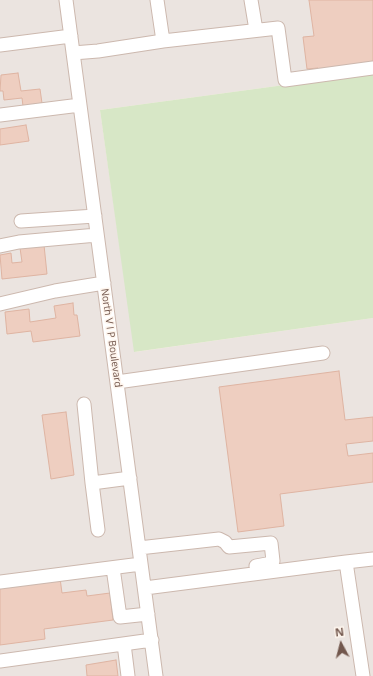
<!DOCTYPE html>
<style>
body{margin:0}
#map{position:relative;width:373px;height:676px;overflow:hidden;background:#fbf1e7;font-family:"Open Sans",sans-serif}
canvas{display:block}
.north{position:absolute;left:321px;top:624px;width:40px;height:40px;-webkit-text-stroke:3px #fef5ed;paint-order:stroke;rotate:353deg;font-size:11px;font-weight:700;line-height:16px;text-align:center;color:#72574d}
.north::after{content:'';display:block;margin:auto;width:14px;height:18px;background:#72574d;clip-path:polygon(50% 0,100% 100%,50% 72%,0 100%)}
</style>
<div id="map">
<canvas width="373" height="676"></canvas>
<div class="north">N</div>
</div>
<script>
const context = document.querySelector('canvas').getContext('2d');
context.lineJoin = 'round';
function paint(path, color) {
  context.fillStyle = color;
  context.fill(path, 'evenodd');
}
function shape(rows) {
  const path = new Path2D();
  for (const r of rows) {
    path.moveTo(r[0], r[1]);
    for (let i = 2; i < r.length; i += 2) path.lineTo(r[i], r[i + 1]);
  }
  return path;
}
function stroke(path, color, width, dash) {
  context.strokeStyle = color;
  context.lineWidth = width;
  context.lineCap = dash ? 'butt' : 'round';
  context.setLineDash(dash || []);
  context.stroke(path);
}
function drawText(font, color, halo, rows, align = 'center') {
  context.font = font + ' "Open Sans",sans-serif';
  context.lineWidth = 3;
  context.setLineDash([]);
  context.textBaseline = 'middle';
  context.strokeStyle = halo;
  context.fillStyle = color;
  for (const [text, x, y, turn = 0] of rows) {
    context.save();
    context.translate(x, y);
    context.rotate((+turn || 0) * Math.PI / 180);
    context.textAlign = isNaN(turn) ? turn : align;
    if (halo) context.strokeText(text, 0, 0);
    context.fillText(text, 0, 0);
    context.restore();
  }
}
paint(shape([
 [0,0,373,0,373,73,100,110,135,352,373,318,373,676,0,676]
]), '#ebe4e0');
paint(shape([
 [373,73,373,318,134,352,100,110]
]), '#d7e7c6');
const building = shape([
 [309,0,373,0,373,65,318,73,318,68,307,69,303,37,314,36,309,0],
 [18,73,21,91,40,89,42,103,23,106,22,98,4,100,3,91,0,91,1,75,18,73],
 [26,125,29,141,0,145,0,129,26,125],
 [44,245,47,274,2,279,0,255,11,253,12,263,22,262,20,248,44,245],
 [73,303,74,315,77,315,80,336,33,342,31,331,7,334,5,312,29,309,30,322,56,318,54,306,73,303],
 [339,371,345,420,373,417,373,441,346,444,348,456,373,453,373,482,280,494,284,526,238,532,219,387,339,371],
 [66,412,74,475,51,479,42,415,66,412],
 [60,578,62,593,86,590,87,596,110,593,113,620,44,629,45,639,0,645,0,586,60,578],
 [116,660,118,676,87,676,86,665,116,660]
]);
paint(building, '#eecec0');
stroke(building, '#dfb4a2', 1);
const minor = shape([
 [66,0,156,676],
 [157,0,163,41],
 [251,0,256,30],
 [0,45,71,36],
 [73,53,98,51,163,41,278,28,285,80,373,68],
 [0,115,80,105],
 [21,221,95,216],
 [0,246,19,242,97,235],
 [0,304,55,291,104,283],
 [117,382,323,353],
 [84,404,92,483,130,478],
 [92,483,98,530],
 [139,548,219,539,225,542,229,547,271,543,273,561,272,563,256,566],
 [346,562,373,559],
 [113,568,120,617,148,614],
 [0,582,141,564],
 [145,588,346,562,363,676],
 [124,644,128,676],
 [0,661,152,640]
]);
stroke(minor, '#ccb8ae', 15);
stroke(minor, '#fff', 13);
drawText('10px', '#72574d', '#fef5ed', [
 ["North V I P Boulevard",111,338,82]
]);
</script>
